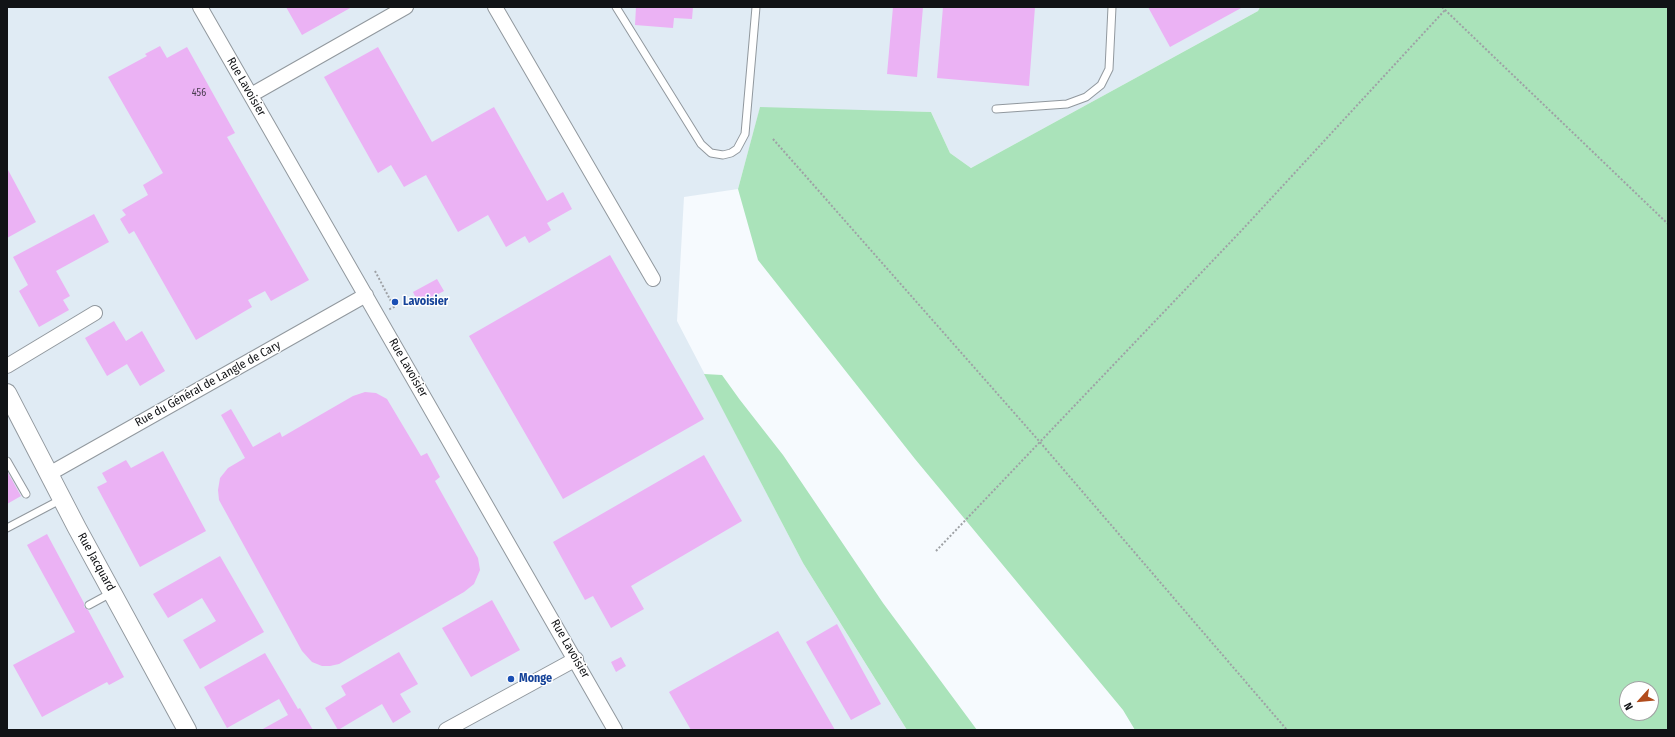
<!DOCTYPE html>
<meta charset="utf-8">
<style>
body{margin:0}
#map{position:relative;width:1675px;height:737px;overflow:hidden;background:#f6fafe;font-family:"Fira Sans Condensed",sans-serif}
canvas{display:block}
.frame{position:absolute;inset:0;border:8px solid #111316;pointer-events:none}
.north{position:absolute;left:1619px;top:681px;width:40px;height:40px;box-sizing:border-box;background:#fff;border:1px solid #a0a1a2;border-radius:50%;rotate:243deg;font-size:11px;font-weight:700;line-height:16px;text-align:center;color:#111316}
.north::after{content:'';display:block;margin:auto;width:14px;height:18px;background:#b14c1d;clip-path:polygon(50% 0,100% 100%,50% 72%,0 100%)}
</style>
<div id="map">
<canvas width="1675" height="737"></canvas>
<div class="frame"></div>
<div class="north">N</div>
</div>
<script>
const context = document.querySelector('canvas').getContext('2d');
context.lineJoin = 'round';
function paint(path, color) {
  context.fillStyle = color;
  context.fill(path, 'evenodd');
}
function shape(rows) {
  const path = new Path2D();
  for (const r of rows) {
    path.moveTo(r[0], r[1]);
    for (let i = 2; i < r.length; i += 2) path.lineTo(r[i], r[i + 1]);
  }
  return path;
}
function stroke(path, color, width, dash) {
  context.strokeStyle = color;
  context.lineWidth = width;
  context.lineCap = dash ? 'butt' : 'round';
  context.setLineDash(dash || []);
  context.stroke(path);
}
function drawText(font, color, halo, rows, align = 'center') {
  context.font = font + ' "Fira Sans Condensed",sans-serif';
  context.lineWidth = 3;
  context.setLineDash([]);
  context.textBaseline = 'middle';
  context.strokeStyle = halo;
  context.fillStyle = color;
  for (const [text, x, y, turn = 0] of rows) {
    context.save();
    context.translate(x, y);
    context.rotate((+turn || 0) * Math.PI / 180);
    context.textAlign = isNaN(turn) ? turn : align;
    if (halo) context.strokeText(text, 0, 0);
    context.fillText(text, 0, 0);
    context.restore();
  }
}
paint(shape([
 [7,7,1260,7,1258,11,971,168,950,153,931,112,760,108,738,189,684,197,677,321,803,563,907,730,7,730]
]), '#e0ebf4');
paint(shape([
 [1260,7,1668,7,1668,730,1135,730,1123,710,915,459,758,260,738,189,760,107,931,112,950,153,971,168,1258,11],
 [1627,689,1651,689,1651,713,1627,713],
 [704,374,722,375,740,400,783,455,883,603,977,730,907,730,803,563]
]), '#aae3ba');
paint(shape([
 [286,7,352,7,302,35],
 [636,7,693,7,692,19,674,18,673,28,635,25],
 [893,7,923,7,917,77,887,74],
 [943,7,1035,7,1029,86,937,78],
 [1148,7,1243,7,1170,47],
 [160,46,167,58,187,47,235,133,227,137,309,280,271,301,265,291,248,300,252,307,196,340,134,231,129,234,120,219,126,215,122,210,148,195,143,185,163,173,108,77,147,56,145,54],
 [378,47,432,142,494,107,547,201,563,192,572,209,547,223,551,230,529,243,525,236,506,247,488,215,458,232,426,175,404,187,391,165,378,173,324,77],
 [7,168,36,222,7,238],
 [94,214,109,242,56,271,70,296,63,300,69,310,39,327,19,291,28,285,13,257],
 [610,255,704,419,563,499,469,336],
 [437,279,444,291,419,304,413,292],
 [114,321,126,341,142,331,165,371,140,386,127,364,107,376,85,338],
 [365,392,376,393,387,399,421,456,427,453,440,477,435,481,478,558,480,570,474,584,464,592,339,664,330,666,322,666,312,662,302,651,219,500,218,490,220,478,228,468,245,458,221,415,231,409,253,447,280,432,282,437,353,396],
 [163,451,206,531,140,567,97,487,107,482,102,473,126,460,131,468],
 [704,455,742,521,631,586,644,609,611,628,593,596,585,600,553,542],
 [7,471,21,496,7,504],
 [47,534,84,603,84,607,88,610,124,677,109,685,107,682,42,717,13,665,75,632,27,545],
 [220,556,264,632,200,669,183,640,216,621,202,598,168,618,153,594],
 [492,600,520,650,471,677,442,628],
 [837,624,881,704,851,720,806,642],
 [778,631,835,730,691,730,669,692],
 [399,652,418,684,400,694,411,712,393,723,382,704,338,730,325,708,346,695,341,686],
 [265,653,298,709,300,708,313,730,261,730,288,715,279,699,227,728,204,687],
 [621,657,626,666,616,672,611,662]
]), '#ebb2f4');
const service = shape([
 [616,7,701,144,711,153,723,155,731,153,737,149,745,134,756,7],
 [996,109,1067,104,1086,97,1101,85,1109,69,1112,7],
 [7,461,26,494],
 [7,528,62,499],
 [89,605,113,592]
]);
const minor = shape([
 [200,7,615,730],
 [495,7,653,279],
 [251,95,406,7],
 [7,366,95,313],
 [49,474,366,295],
 [446,730,576,659]
]);
const tertiary = shape([
 [7,393,77,528,187,730]
]);
stroke(service, '#91989e', 9);
stroke(minor, '#91989e', 16);
stroke(tertiary, '#91989e', 20);
stroke(shape([
 [1442,7,1668,224],
 [773,139,1039,441,1287,730],
 [375,271,394,307,388,310],
 [936,551,1242,230,1445,10]
]), '#9ea1a5', 2, [2, 2]);
stroke(service, '#fff', 7);
stroke(minor, '#fff', 14);
stroke(tertiary, '#fff', 18);
for (const [x, y, r, color] of [
 [395,302,4,"#1a4fb4"],
 [511,679,4,"#1a4fb4"]
]) {
  const dot = new Path2D();
  dot.arc(x, y, r, 0, 2 * Math.PI);
  context.fillStyle = color;
  context.fill(dot);
  stroke(dot, '#fff', 1.5);
}
drawText('10px', '#483b4e', null, [
 ["456",199,93]
]);
drawText('12px', '#111316', '#fff', [
 ["Rue Lavoisier",246,87,60],
 ["Rue Lavoisier",408,368,60],
 ["Rue du Général de Langle de Cary",208,384,-29],
 ["Rue Jacquard",96,562,61],
 ["Rue Lavoisier",570,649,60]
]);
drawText('bold 12px', '#164399', '#fff', [
 ["Lavoisier",403,302],
 ["Monge",519,679]
], 'left');
</script>
